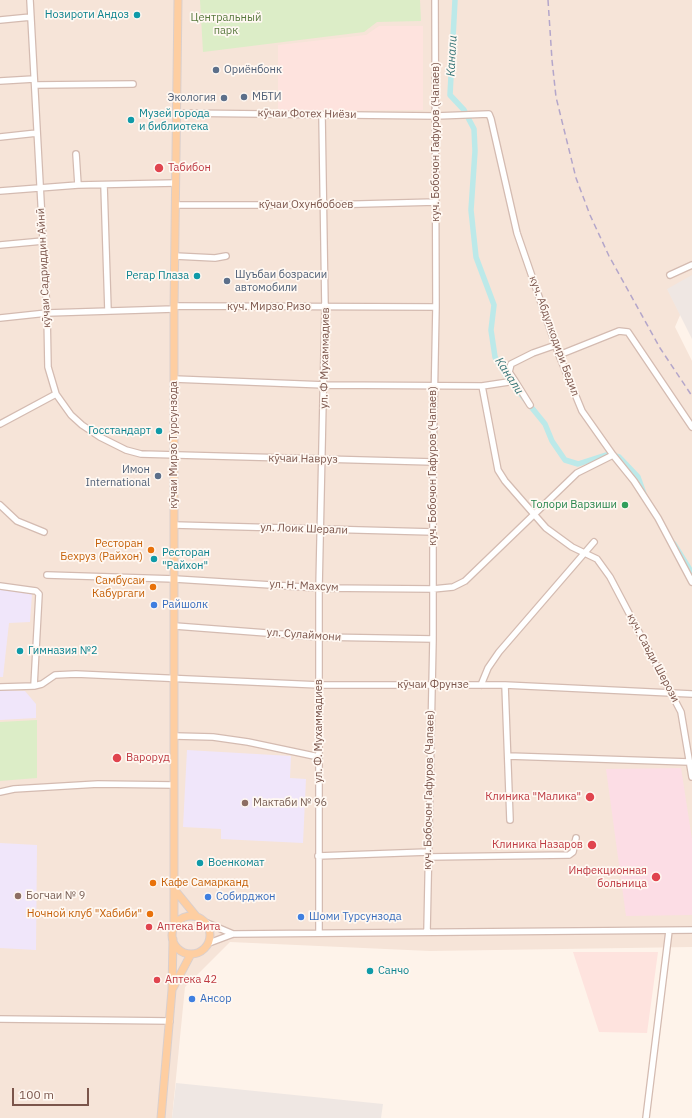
<!DOCTYPE html>
<meta charset="utf-8">
<style>
body{margin:0}
#map{position:relative;width:692px;height:1118px;overflow:hidden;background:#fef3ea;font-family:"IBM Plex Sans",sans-serif}
canvas{display:block}
.scale{position:absolute;left:12px;top:1088px;width:77px;height:18px;box-sizing:border-box;border:2px solid #7b554b;border-top:0;padding-left:5px;font-size:12px;line-height:14px;white-space:nowrap;color:#7b554b;-webkit-text-stroke:3px #fff8f2;paint-order:stroke}
</style>
<div id="map">
<canvas width="692" height="1118"></canvas>
<div class="scale">100 m</div>
</div>
<script>
const context = document.querySelector('canvas').getContext('2d');
context.lineJoin = 'round';
function paint(path, color) {
  context.fillStyle = color;
  context.fill(path, 'evenodd');
}
function shape(rows) {
  const path = new Path2D();
  for (const r of rows) {
    if (r.length === 3) {
      path.moveTo(r[0] + r[2], r[1]);
      path.arc(r[0], r[1], r[2], 0, 2 * Math.PI);
      continue;
    }
    path.moveTo(r[0], r[1]);
    for (let i = 2; i < r.length; i += 2) path.lineTo(r[i], r[i + 1]);
  }
  return path;
}
function stroke(path, color, width, dash) {
  context.strokeStyle = color;
  context.lineWidth = width;
  context.lineCap = dash ? 'butt' : 'round';
  context.setLineDash(dash || []);
  context.stroke(path);
}
function drawText(font, color, halo, rows, align = 'center') {
  context.font = font + ' "IBM Plex Sans",sans-serif';
  context.lineWidth = 3.5;
  context.setLineDash([]);
  context.textBaseline = 'middle';
  context.strokeStyle = halo;
  context.fillStyle = color;
  for (const [text, x, y, turn = 0] of rows) {
    context.save();
    context.translate(x, y);
    context.rotate((+turn || 0) * Math.PI / 180);
    context.textAlign = isNaN(turn) ? turn : align;
    if (halo) context.strokeText(text, 0, 0);
    context.fillText(text, 0, 0);
    context.restore();
  }
}
paint(shape([
 [0,0,692,0,692,287,675,327,692,361,692,947,430,951,230,942,185,987,172,1118,0,1118]
]), '#f6e4d8');
paint(shape([
 [379,26,423,26,423,110,278,111,278,45,366,35],
 [573,952,658,952,647,1033,599,1032]
]), '#fee3de');
paint(shape([
 [692,275,692,339,667,289],
 [176,1083,383,1104,381,1118,172,1118]
]), '#efe7e3');
paint(shape([
 [0,588,32,594,30,622,9,623,3,677,0,677],
 [0,690,25,691,36,704,36,718,0,720],
 [187,750,291,756,290,778,306,779,303,843,221,839,221,829,183,827],
 [0,843,37,845,36,950,0,948]
]), '#f0e6fa');
paint(shape([
 [681,768,692,839,692,915,626,916,606,769]
]), '#fcdde5');
paint(shape([
 [200,0,420,0,421,21,377,22,364,32,203,52],
 [37,720,37,778,0,781,0,722]
]), '#dcedc7');
stroke(shape([
 [455,0,450,95,464,110,474,129,475,151,471,210,476,257,494,305,491,330,495,357,506,376,545,424,552,441,565,460,578,464,609,454,619,457,638,477,644,494],
 [674,544,692,573]
]), '#bce9e9', 5.5);
const minor = shape([
 [30,0,47,313,48,367,56,394,71,415,82,425,100,437,126,450,141,454,433,462],
 [0,20,31,17],
 [0,81,34,79],
 [35,85,133,84],
 [177,113,436,116,489,114,491,119,517,233,559,355,582,411,613,455,634,481,658,518,692,582],
 [0,137,37,133],
 [76,154,78,185],
 [104,185,108,311],
 [0,191,78,185,176,183],
 [176,205,323,205,436,202],
 [0,245,43,241],
 [175,256,215,258,226,256],
 [670,275,692,265],
 [175,306,436,307],
 [0,318,47,313,174,309],
 [559,355,619,331,628,332,692,427],
 [174,379,325,385,482,386,515,381,509,372,511,364,533,353,556,345],
 [515,381,530,405],
 [482,386,498,470,505,481,546,528,572,547,597,559,610,577,681,712,692,777],
 [0,424,56,394],
 [0,505,17,521,44,532],
 [174,525,433,532],
 [47,575,175,579,319,588,433,589,453,587,465,581,577,473,613,455],
 [0,586,36,591,39,594,34,686],
 [175,626,319,637,433,639],
 [481,685,488,668,499,652,594,542],
 [505,685,510,820],
 [0,687,34,686,42,684,55,675,76,674,319,685,505,685,692,694],
 [175,736,213,737,248,742,319,757],
 [508,756,689,762],
 [0,792,14,789,98,784,174,785],
 [318,856,428,852],
 [428,857,569,855,573,852,576,838],
 [207,923,233,934],
 [427,932,433,639,433,462,436,307,435,0],
 [319,933,319,588,325,307,322,115],
 [209,943,233,934,692,930],
 [0,1019,170,1021],
 [646,1118,669,931]
]);
const major = shape([
 [174,889,196,916],
 [191,935,19],
 [174,927,174,309,178,0],
 [173,988,191,954],
 [161,1118,172,990,173,939]
]);
stroke(minor, '#d4bbb1', 8);
stroke(major, '#dacfcd', 9);
stroke(minor, '#fff', 5.5);
stroke(major, '#fecea1', 7);
stroke(shape([
 [548,0,552,60,556,97,576,178,590,215,609,256,660,348,692,396]
]), '#b4a6ca', 1.5, [6, 4]);
for (const [x, y, r, color] of [
 [137,15,4,"#0f9aa8"],
 [216,70,4,"#5c6f8a"],
 [244,97,4,"#5c6f8a"],
 [224,98,4,"#5c6f8a"],
 [131,120,4,"#0f9aa8"],
 [159,168,5,"#e0444e"],
 [197,276,4,"#0f9aa8"],
 [227,281,4,"#5c6f8a"],
 [159,431,4,"#0f9aa8"],
 [158,476,4,"#5c6f8a"],
 [625,505,4,"#2e9e5b"],
 [151,550,4,"#e8710a"],
 [154,559,4,"#0f9aa8"],
 [153,587,4,"#e8710a"],
 [154,605,4,"#3f7fe0"],
 [20,651,4,"#0f9aa8"],
 [117,758,5,"#e0444e"],
 [590,797,5,"#e0444e"],
 [245,803,4,"#8d6e63"],
 [592,845,5,"#e0444e"],
 [200,863,4,"#0f9aa8"],
 [656,877,5,"#e0444e"],
 [153,883,4,"#e8710a"],
 [18,896,4,"#8d6e63"],
 [208,897,4,"#3f7fe0"],
 [150,914,4,"#e8710a"],
 [301,917,4,"#3f7fe0"],
 [149,927,4,"#e0444e"],
 [370,971,4,"#0f9aa8"],
 [157,980,4,"#e0444e"],
 [192,999,4,"#3f7fe0"]
]) {
  const dot = new Path2D();
  dot.arc(x, y, r, 0, 2 * Math.PI);
  context.fillStyle = color;
  context.fill(dot);
  stroke(dot, '#fff8f2', 1.5);
}
drawText('11px', '#0d838f', '#fff8f2', [
 ["Нозироти Андоз",129,15,"right"],
 ["Музей города",139,114],
 ["и библиотека",139,127],
 ["Регар Плаза",189,276,"right"],
 ["Госстандарт",151,431,"right"],
 ["Ресторан",162,553],
 ["\"Райхон\"",162,566],
 ["Гимназия №2",28,651],
 ["Военкомат",208,863],
 ["Санчо",378,971]
], 'left');
drawText('11px', '#597a3f', '#fff8f2', [
 ["Центральный",226,18],
 ["парк",226,31]
]);
drawText('11px', '#4e5e75', '#fff8f2', [
 ["Ориёнбонк",224,70],
 ["МБТИ",252,97],
 ["Экология",216,98,"right"],
 ["Шуъбаи бозрасии",235,275],
 ["автомобили",235,288],
 ["Имон",150,470,"right"],
 ["International",150,483,"right"]
], 'left');
drawText('11px', '#7b554b', '#fff8f2', [
 ["кӯчаи Фотех Ниёзи",307,114,1],
 ["куч. Бобочон Гафуров (Чапаев)",436,142,-90],
 ["кӯчаи Охунбобоев",306,205],
 ["кӯчаи Садриддин Айнӣ",44,268,-93],
 ["куч. Мирзо Ризо",269,307],
 ["куч. Абдулкодири Бедил",554,336,70],
 ["ул. Ф Мухаммадиев",325,358,-89],
 ["кӯчаи Мирзо Турсунзода",174,445,-90],
 ["кӯчаи Навруз",303,459,1],
 ["куч. Бобочон Гафуров (Чапаев)",433,466,-90],
 ["ул. Лоик Шерали",304,529,2],
 ["ул. Н. Махсум",304,586,3],
 ["ул. Сулаймони",304,635,4],
 ["куч. Саъди Шерози",653,658,62],
 ["кӯчаи Фрунзе",433,685],
 ["ул. Ф. Мухаммадиев",319,731,-90],
 ["куч. Бобочон Гафуров (Чапаев)",429,790,-89]
]);
drawText('11px', '#be3a42', '#fff8f2', [
 ["Табибон",168,168],
 ["Вароруд",126,758],
 ["Клиника \"Малика\"",581,797,"right"],
 ["Клиника Назаров",583,845,"right"],
 ["Инфекционная",647,871,"right"],
 ["больница",647,884,"right"],
 ["Аптека Вита",157,927],
 ["Аптека 42",165,980]
], 'left');
drawText('11px', '#27864d', '#fff8f2', [
 ["Толори Варзиши",617,505]
], 'right');
drawText('11px', '#c56008', '#fff8f2', [
 ["Ресторан",143,544],
 ["Бехруз (Райхон)",143,557],
 ["Самбусаи",145,581],
 ["Кабургаги",145,594],
 ["Кафе Самарканд",161,883,"left"],
 ["Ночной клуб \"Хабиби\"",142,914]
], 'right');
drawText('11px', '#366cbe', '#fff8f2', [
 ["Райшолк",162,605],
 ["Собирджон",216,897],
 ["Шоми Турсунзода",309,917],
 ["Ансор",200,999]
], 'left');
drawText('11px', '#785e54', '#fff8f2', [
 ["Мактаби № 96",253,803],
 ["Богчаи № 9",26,896]
], 'left');
drawText('italic 12px', '#3a7779', '#fff8f2', [
 ["Канали",452,56,-87],
 ["Канали",509,376,57]
]);
</script>
